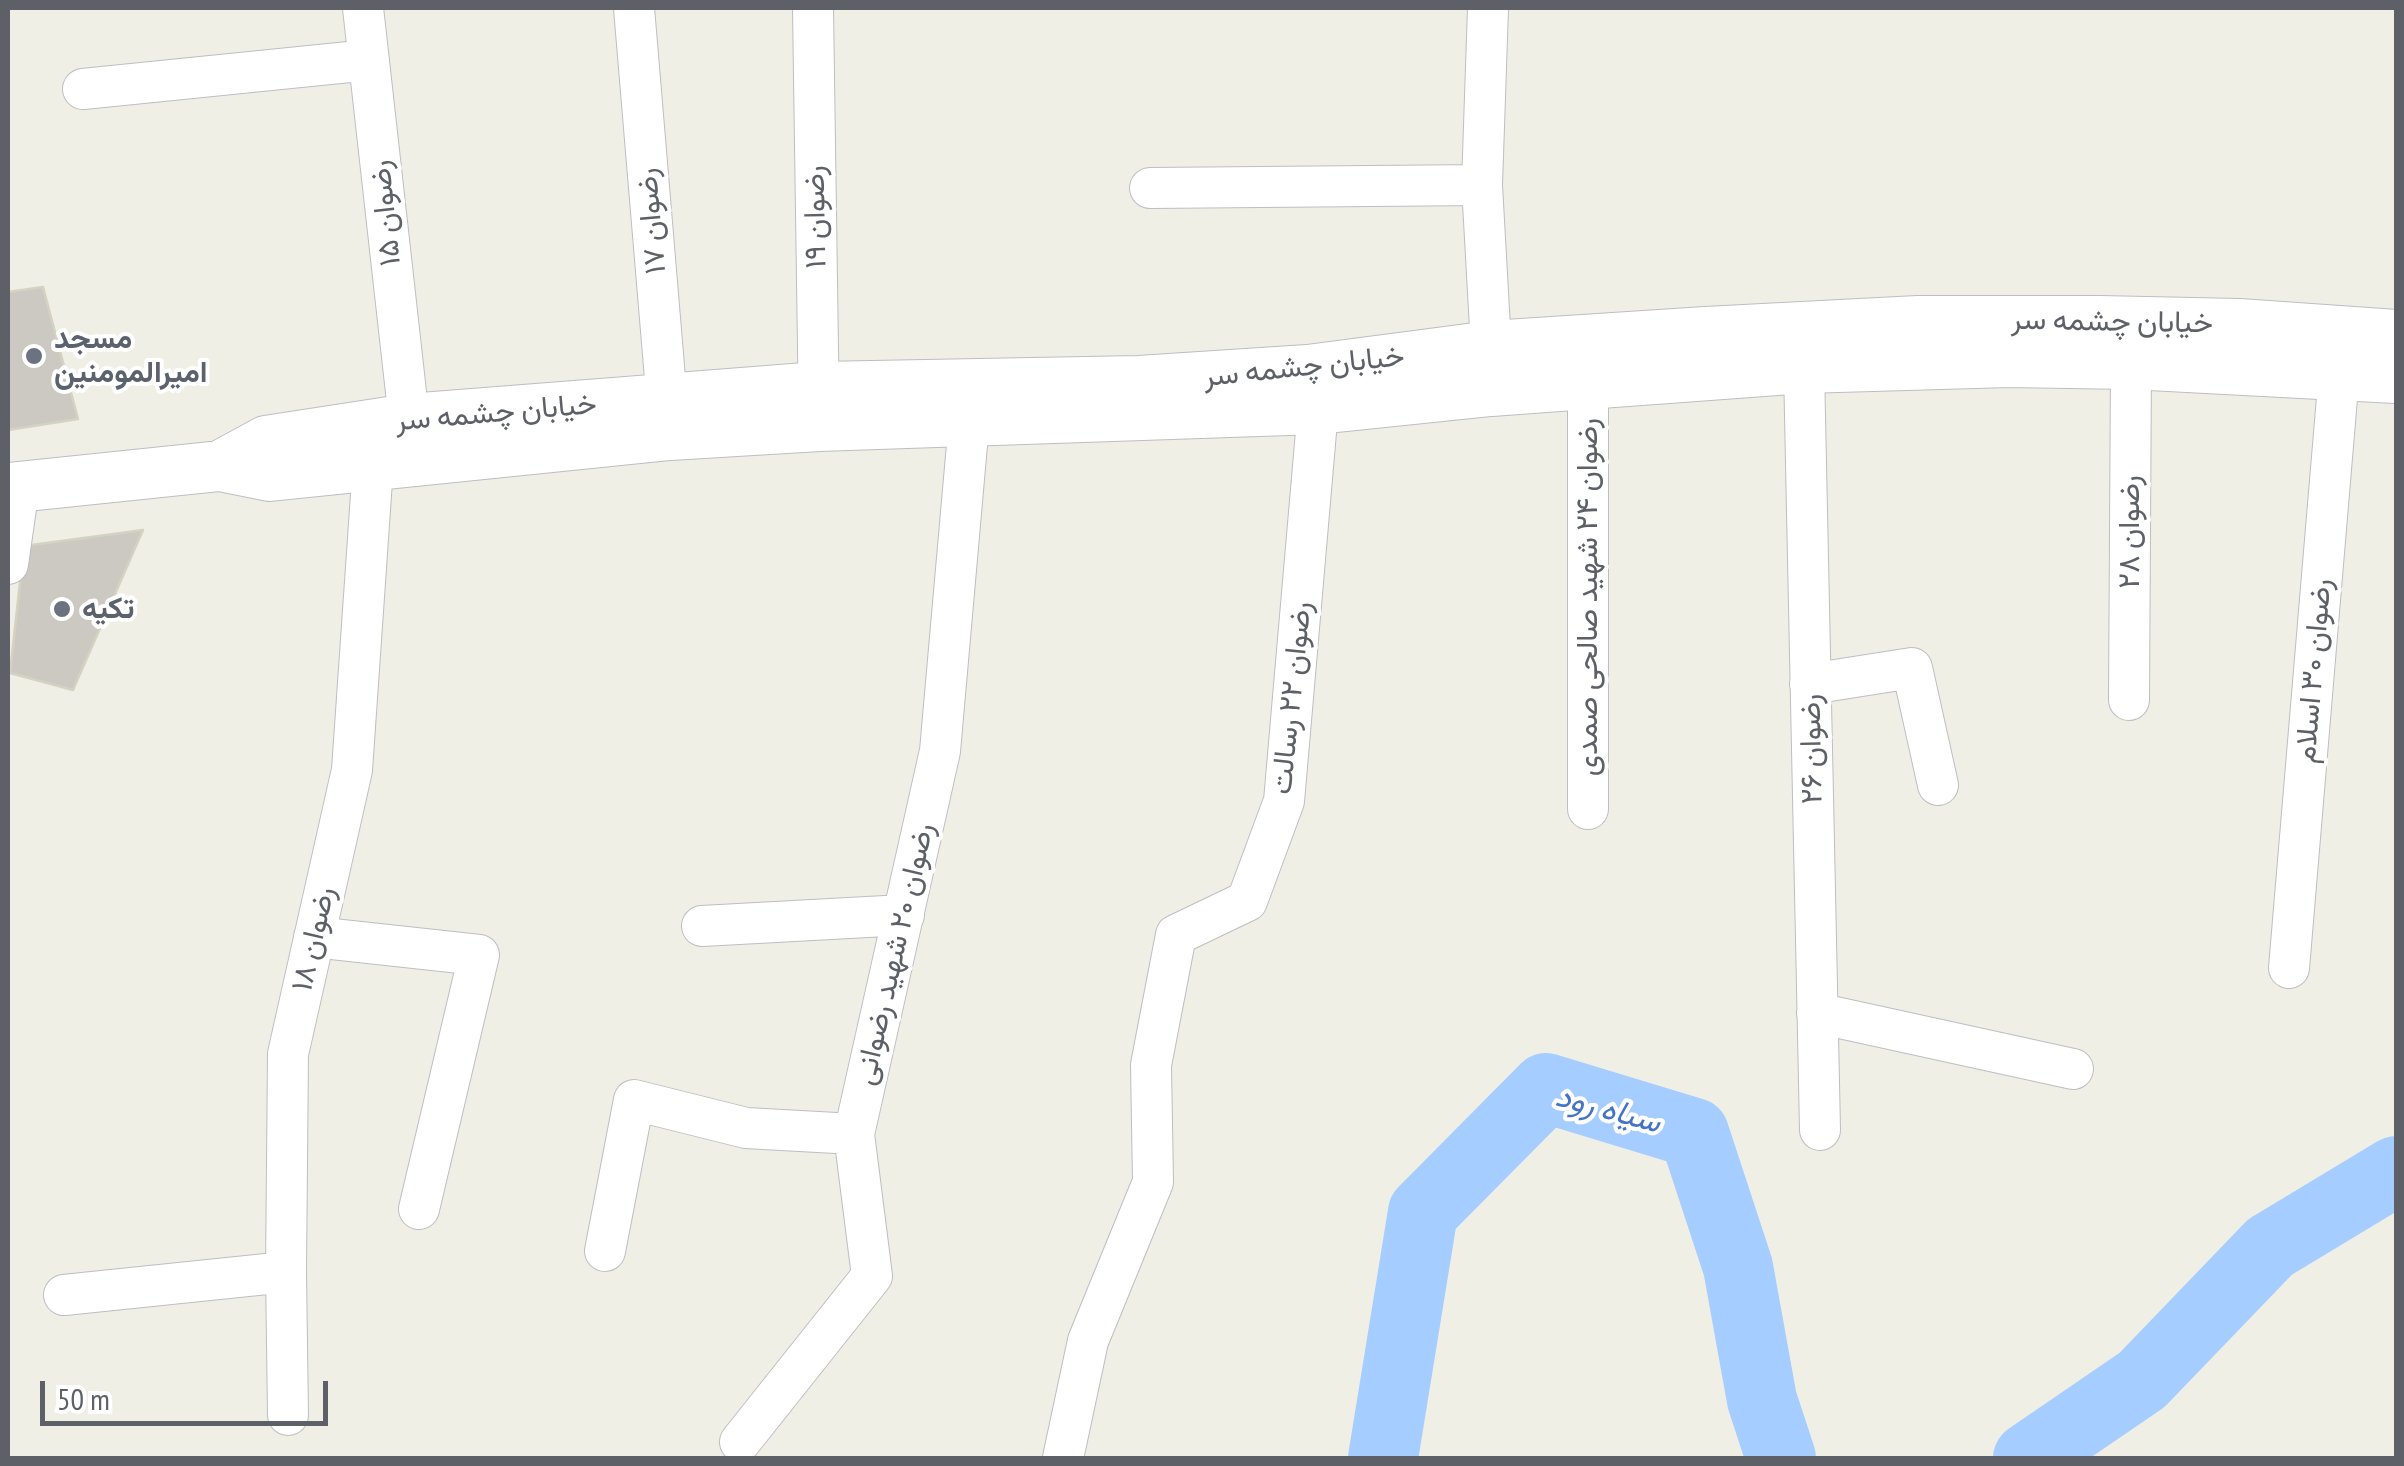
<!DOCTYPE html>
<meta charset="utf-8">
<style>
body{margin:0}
#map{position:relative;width:2404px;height:1466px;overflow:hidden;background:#f0efe5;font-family:"PT Sans Narrow",sans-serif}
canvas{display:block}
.frame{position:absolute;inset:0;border:10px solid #5d6066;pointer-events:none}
.scale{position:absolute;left:40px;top:1381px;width:288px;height:45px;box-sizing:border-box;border:5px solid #5d6066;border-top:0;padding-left:12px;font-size:30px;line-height:35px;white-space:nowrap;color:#5d6066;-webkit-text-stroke:8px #fff;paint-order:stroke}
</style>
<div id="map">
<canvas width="2404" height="1466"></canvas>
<div class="frame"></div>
<div class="scale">50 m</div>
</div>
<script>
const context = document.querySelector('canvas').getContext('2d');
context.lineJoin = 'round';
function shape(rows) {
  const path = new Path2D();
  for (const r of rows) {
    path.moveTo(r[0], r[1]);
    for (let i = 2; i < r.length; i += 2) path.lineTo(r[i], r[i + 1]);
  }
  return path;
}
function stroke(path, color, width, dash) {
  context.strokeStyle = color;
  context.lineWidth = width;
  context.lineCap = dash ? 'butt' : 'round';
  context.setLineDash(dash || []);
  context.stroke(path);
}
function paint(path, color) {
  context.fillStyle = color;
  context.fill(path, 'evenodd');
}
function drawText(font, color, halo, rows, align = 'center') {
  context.font = font + ' "PT Sans Narrow",Vazirmatn,sans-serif';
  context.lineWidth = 8;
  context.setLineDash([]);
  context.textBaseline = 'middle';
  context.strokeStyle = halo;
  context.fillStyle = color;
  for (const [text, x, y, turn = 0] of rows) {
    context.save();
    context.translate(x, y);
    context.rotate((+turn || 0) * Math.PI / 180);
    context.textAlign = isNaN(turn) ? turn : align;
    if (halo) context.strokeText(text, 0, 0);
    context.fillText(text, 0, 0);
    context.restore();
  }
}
stroke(shape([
 [1383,1458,1423,1212,1546,1088,1694,1133,1738,1267,1762,1400,1781,1458],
 [2028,1458,2142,1380,2270,1247,2396,1171]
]), '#a6cdff', 70);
const building = shape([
 [43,287,78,419,8,430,8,292,43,287],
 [143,530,73,690,10,673,24,546,143,530]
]);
paint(building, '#cbc9c2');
stroke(building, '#d5d2c3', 2.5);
const minor = shape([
 [363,8,409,419],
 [634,8,669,426],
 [813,8,819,417],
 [83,89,369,60],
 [1482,185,1488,8],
 [1150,188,1482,185,1491,346],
 [1804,368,1820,1130],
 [1588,384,1588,809],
 [8,564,19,487],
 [1810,684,1912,668,1938,785],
 [2129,700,2131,364],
 [702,926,904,915],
 [314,937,479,955,419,1209],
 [2289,968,2339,374],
 [1817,1013,2073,1069],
 [605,1251,634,1100,746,1128,854,1134],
 [64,1295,286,1272],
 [288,1415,286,1272,288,1054,352,770,373,466],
 [740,1442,872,1276,854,1134,940,751,969,422],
 [1063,1458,1088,1341,1153,1182,1151,1065,1176,935,1247,901,1284,801,1318,409]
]);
const tertiary = shape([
 [220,466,266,441,409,419,819,387,1139,381,1308,370,1491,346,1706,332,1918,321,2100,321,2239,324,2396,335],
 [8,488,220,466,270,476,670,435,819,426,1318,409,1491,391,1804,368,2009,362,2131,364,2396,378]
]);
stroke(minor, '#bdbec4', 42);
stroke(tertiary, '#bdbec4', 52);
stroke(minor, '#fff', 40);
stroke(tertiary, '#fff', 50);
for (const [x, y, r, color] of [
 [34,356,10,"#6b7280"],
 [62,609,10,"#6b7280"]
]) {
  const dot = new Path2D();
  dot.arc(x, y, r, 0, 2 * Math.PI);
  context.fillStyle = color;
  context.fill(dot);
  stroke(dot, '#fff', 4);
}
drawText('30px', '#5d6066', '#fff', [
 ["رضوان ۱۵",386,213,-96],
 ["رضوان ۱۹",816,217,-91],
 ["رضوان ۱۷",652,221,-95],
 ["خیابان چشمه سر",2112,322,1],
 ["خیابان چشمه سر",1304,367,-6],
 ["خیابان چشمه سر",496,413,-5],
 ["رضوان ۲۸",2130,532,-90],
 ["رضوان ۲۴ شهید صالحی صمدی",1588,597,-90],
 ["رضوان ۳۰ اسلام",2314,671,-85],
 ["رضوان ۲۲ رسالت",1292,698,-84],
 ["رضوان ۲۶",1812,749,-91],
 ["رضوان ۱۸",314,939,-77],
 ["رضوان ۲۰ شهید رضوانی",895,954,-77]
]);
drawText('bold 30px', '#5b616d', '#fff', [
 ["مسجد",54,339],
 ["امیرالمومنین",54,373],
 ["تکیه",82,609]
], 'left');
drawText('italic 32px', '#4473c7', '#fff', [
 ["سیاه رود",1608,1110,15]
]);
</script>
